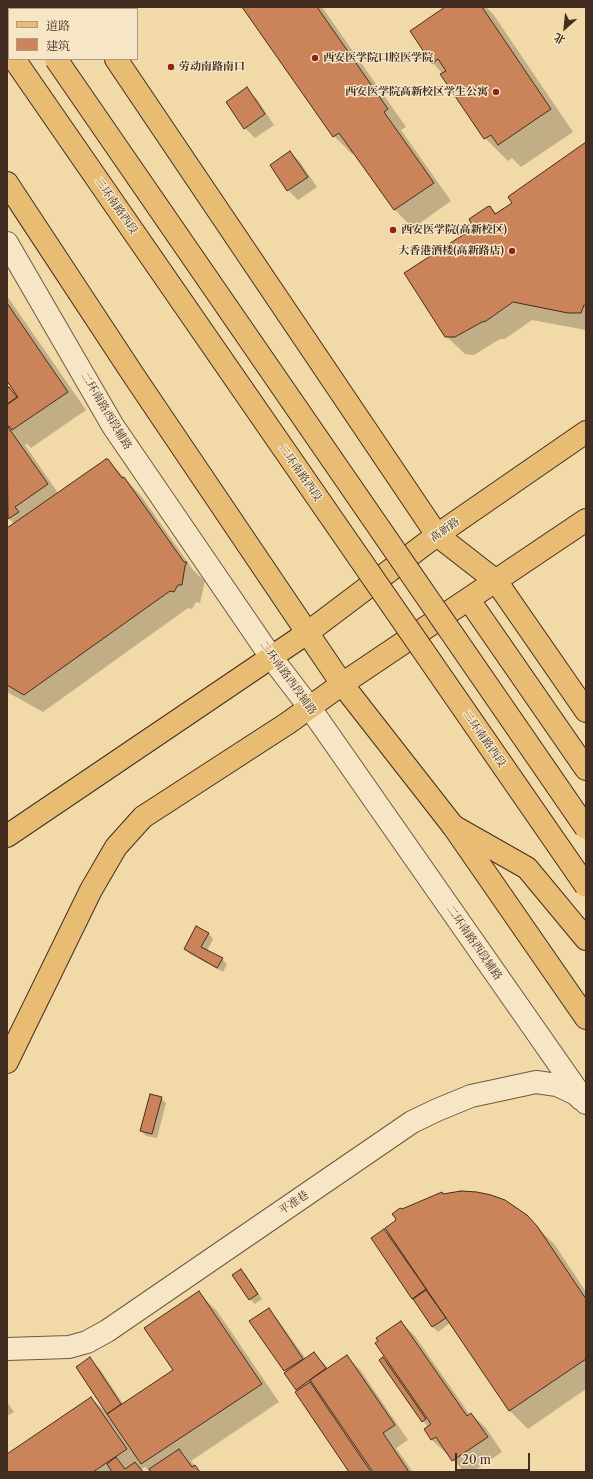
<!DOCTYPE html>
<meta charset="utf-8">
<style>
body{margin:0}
#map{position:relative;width:593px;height:1479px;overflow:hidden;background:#f2d9a8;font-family:"Libre Caslon Text","Noto Serif SC",serif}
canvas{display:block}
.frame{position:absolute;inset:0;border:8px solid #432d21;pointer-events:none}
.legend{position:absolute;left:8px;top:8px;width:130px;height:52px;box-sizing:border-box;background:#f7e6c6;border:1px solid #af9c84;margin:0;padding:5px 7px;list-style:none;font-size:12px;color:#432d21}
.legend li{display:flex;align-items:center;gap:8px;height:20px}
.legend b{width:20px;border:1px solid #af9c84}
.north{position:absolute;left:545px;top:8px;width:40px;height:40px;-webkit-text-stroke:3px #f7e6c6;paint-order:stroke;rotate:207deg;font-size:11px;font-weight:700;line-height:16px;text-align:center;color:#432d21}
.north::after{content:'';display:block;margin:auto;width:14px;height:18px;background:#432d21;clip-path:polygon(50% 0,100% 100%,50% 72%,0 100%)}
.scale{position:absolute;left:455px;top:1453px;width:75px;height:18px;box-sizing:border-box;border:2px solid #432d21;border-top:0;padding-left:5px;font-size:12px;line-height:14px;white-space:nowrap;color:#432d21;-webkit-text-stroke:3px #f7e6c6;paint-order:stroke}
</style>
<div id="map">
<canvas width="593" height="1479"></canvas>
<div class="frame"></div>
<ul class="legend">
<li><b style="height:5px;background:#e9bc74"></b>道路</li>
<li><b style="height:11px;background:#cb8459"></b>建筑</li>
</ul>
<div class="north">北</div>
<div class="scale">20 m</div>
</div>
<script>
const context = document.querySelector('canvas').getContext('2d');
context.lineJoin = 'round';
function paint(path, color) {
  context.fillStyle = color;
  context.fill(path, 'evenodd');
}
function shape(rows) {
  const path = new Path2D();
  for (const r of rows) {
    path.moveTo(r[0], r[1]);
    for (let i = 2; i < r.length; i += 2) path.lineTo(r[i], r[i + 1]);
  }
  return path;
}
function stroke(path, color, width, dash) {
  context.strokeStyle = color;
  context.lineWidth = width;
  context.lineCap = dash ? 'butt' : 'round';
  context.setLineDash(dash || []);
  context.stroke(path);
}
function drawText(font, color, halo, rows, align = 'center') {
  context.font = font + ' "Libre Caslon Text","Noto Serif SC",serif';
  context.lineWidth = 3;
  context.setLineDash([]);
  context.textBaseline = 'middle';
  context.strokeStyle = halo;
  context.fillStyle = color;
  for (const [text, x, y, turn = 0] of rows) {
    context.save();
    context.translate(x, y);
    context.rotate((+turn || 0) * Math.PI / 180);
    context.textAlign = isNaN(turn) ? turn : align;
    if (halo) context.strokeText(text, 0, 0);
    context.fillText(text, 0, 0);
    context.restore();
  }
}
paint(shape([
 [243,7,322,7,406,127,401,130,451,201,413,228,395,210,355,153,352,154,334,136],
 [447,7,486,7,493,14,573,132,521,167,512,158,508,161,485,138,443,74,433,63],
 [246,89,257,99,274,125,255,138,245,128],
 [586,143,586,330,532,320,505,339,500,339,474,355,465,354,446,336,473,229,490,207,497,214,513,203],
 [290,152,300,162,317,187,298,200,288,190,271,165],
 [7,296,86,410,31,448,27,444,25,445,58,493,108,460,142,497,193,570,205,581,200,603,196,602,192,609,188,608,43,712,7,692,7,529,14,524,7,516,7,390,14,394,19,400,21,399,7,379],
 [197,928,209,934,213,939,207,951,222,959,227,964,223,972,190,954,185,949],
 [161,1098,166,1103,157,1138,146,1136,141,1131],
 [443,1195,526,1216,555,1245,586,1292,586,1389,528,1429,510,1411,450,1323,438,1332,433,1327,413,1298,384,1230,390,1235,402,1210],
 [241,1270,246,1275,262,1299,255,1304,250,1299],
 [199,1293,217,1311,279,1402,191,1461,200,1472,150,1472,145,1467,142,1469,144,1472,7,1472,7,1456,91,1398,109,1415,77,1367,90,1359,100,1369,124,1405,174,1371],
 [268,1310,278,1320,306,1359,314,1353,329,1369,347,1356,361,1371,408,1440,396,1448,413,1472,351,1472,296,1389,287,1372,251,1322],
 [401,1322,415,1336,470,1415,471,1414,486,1428,502,1452,472,1472,465,1472,453,1460,448,1453,447,1454,432,1440,425,1429,428,1427,423,1421,383,1358,390,1364],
 [7,1402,14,1412,7,1416]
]), '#0003');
const building = shape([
 [242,7,317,7,388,109,384,112,434,183,394,210,339,133,333,137,242,7],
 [445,7,482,7,551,109,498,145,491,135,484,139,440,74,446,71,438,59,432,64,410,31,445,7],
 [247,87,265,114,244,129,226,102,247,87],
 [586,142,586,306,584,305,581,313,568,313,513,302,486,321,482,322,455,337,445,337,404,273,472,229,473,227,469,219,487,207,490,206,495,214,512,203,508,197,509,196,586,142],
 [290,151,308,177,287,191,270,165,290,151],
 [7,303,68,392,12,430,9,426,7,427,7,405,18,397,7,381,7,303],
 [9,387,17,397,7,404,7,389,9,387],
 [8,427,48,484,15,507,19,512,8,519,7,428,8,427],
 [106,459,108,459,122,478,124,477,184,562,187,562,185,566,182,585,178,585,174,592,170,591,24,695,7,685,7,528,106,459],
 [196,926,209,933,201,947,223,958,217,968,184,949,196,926],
 [150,1094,162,1097,152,1134,140,1131,150,1094],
 [461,1191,477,1192,491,1195,505,1200,527,1215,537,1226,586,1299,586,1359,509,1411,385,1228,395,1221,396,1219,392,1214,400,1208,402,1209,442,1192,443,1194,461,1191],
 [384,1229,426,1289,412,1299,371,1238,384,1229],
 [241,1269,258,1294,249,1300,232,1275,241,1269],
 [426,1290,446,1318,432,1327,413,1299,426,1290],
 [199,1291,262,1384,141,1464,107,1414,173,1370,144,1328,199,1291],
 [269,1308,303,1359,284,1371,249,1321,269,1308],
 [401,1321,467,1416,471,1413,488,1437,452,1461,436,1437,431,1440,424,1429,431,1424,375,1343,378,1341,376,1338,401,1321],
 [314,1352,326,1368,296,1390,284,1373,314,1352],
 [347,1355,395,1425,383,1433,409,1472,373,1472,310,1380,347,1355],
 [90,1357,121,1404,107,1414,76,1367,90,1357],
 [383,1357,426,1419,422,1422,379,1360,383,1357],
 [310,1382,371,1472,349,1472,295,1392,310,1382],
 [91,1397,127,1449,93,1472,7,1472,7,1454,91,1397],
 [179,1449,192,1467,195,1465,200,1472,151,1472,149,1469,179,1449],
 [116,1457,125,1469,135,1462,143,1472,112,1472,107,1464,116,1457]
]);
paint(building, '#cb8459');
stroke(building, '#432d21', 1);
const minor = shape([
 [7,243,113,426,271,657,310,708,586,1103],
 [7,1349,69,1347,87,1342,107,1331,412,1122,437,1110,471,1096,536,1082,557,1085,576,1094,581,1099]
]);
const major = shape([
 [79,7,80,9],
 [116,59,437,535,496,581,586,711],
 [7,183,134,376,342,684,453,826,586,1018],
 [7,836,307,633,437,535,586,432],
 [7,1062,91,890,116,847,143,817,288,723,342,684,586,520]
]);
const highway = shape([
 [20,7,21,9],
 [469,600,586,769],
 [453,826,527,868,586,939]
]);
stroke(minor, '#6f5843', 24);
stroke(major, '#432d21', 24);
stroke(highway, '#432d21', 24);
stroke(minor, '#f7e6c6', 22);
stroke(major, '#e9bc74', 22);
stroke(highway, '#e9bc74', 22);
const highwayBridge = shape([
 [14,59,586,886],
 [56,59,586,828]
]);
stroke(highwayBridge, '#432d21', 24, []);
stroke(highwayBridge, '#e9bc74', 22);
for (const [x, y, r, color] of [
 [315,58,4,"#8f2418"],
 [171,67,4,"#8f2418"],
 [496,92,4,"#8f2418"],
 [393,230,4,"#8f2418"],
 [512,251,4,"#8f2418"]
]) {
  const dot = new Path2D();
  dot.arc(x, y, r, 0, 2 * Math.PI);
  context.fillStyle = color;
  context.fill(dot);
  stroke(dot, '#f7e6c6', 1.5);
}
drawText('bold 11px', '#432d21', '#f7e6c6', [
 ["西安医学院口腔医学院",323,58],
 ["劳动南路南口",179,67],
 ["西安医学院高新校区学生公寓",488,92,"right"],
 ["西安医学院(高新校区)",401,230],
 ["大香港酒楼(高新路店)",504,251,"right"]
], 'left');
drawText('11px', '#432d21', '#f7e6c6', [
 ["二环南路西段",116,206,55],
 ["二环南路西段辅路",106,411,59],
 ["二环南路西段",300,473,55],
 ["高新路",445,530,-35],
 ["二环南路西段辅路",288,678,54],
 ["二环南路西段",484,739,55],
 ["二环南路西段辅路",474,943,55],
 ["平准巷",294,1203,-34]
]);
</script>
